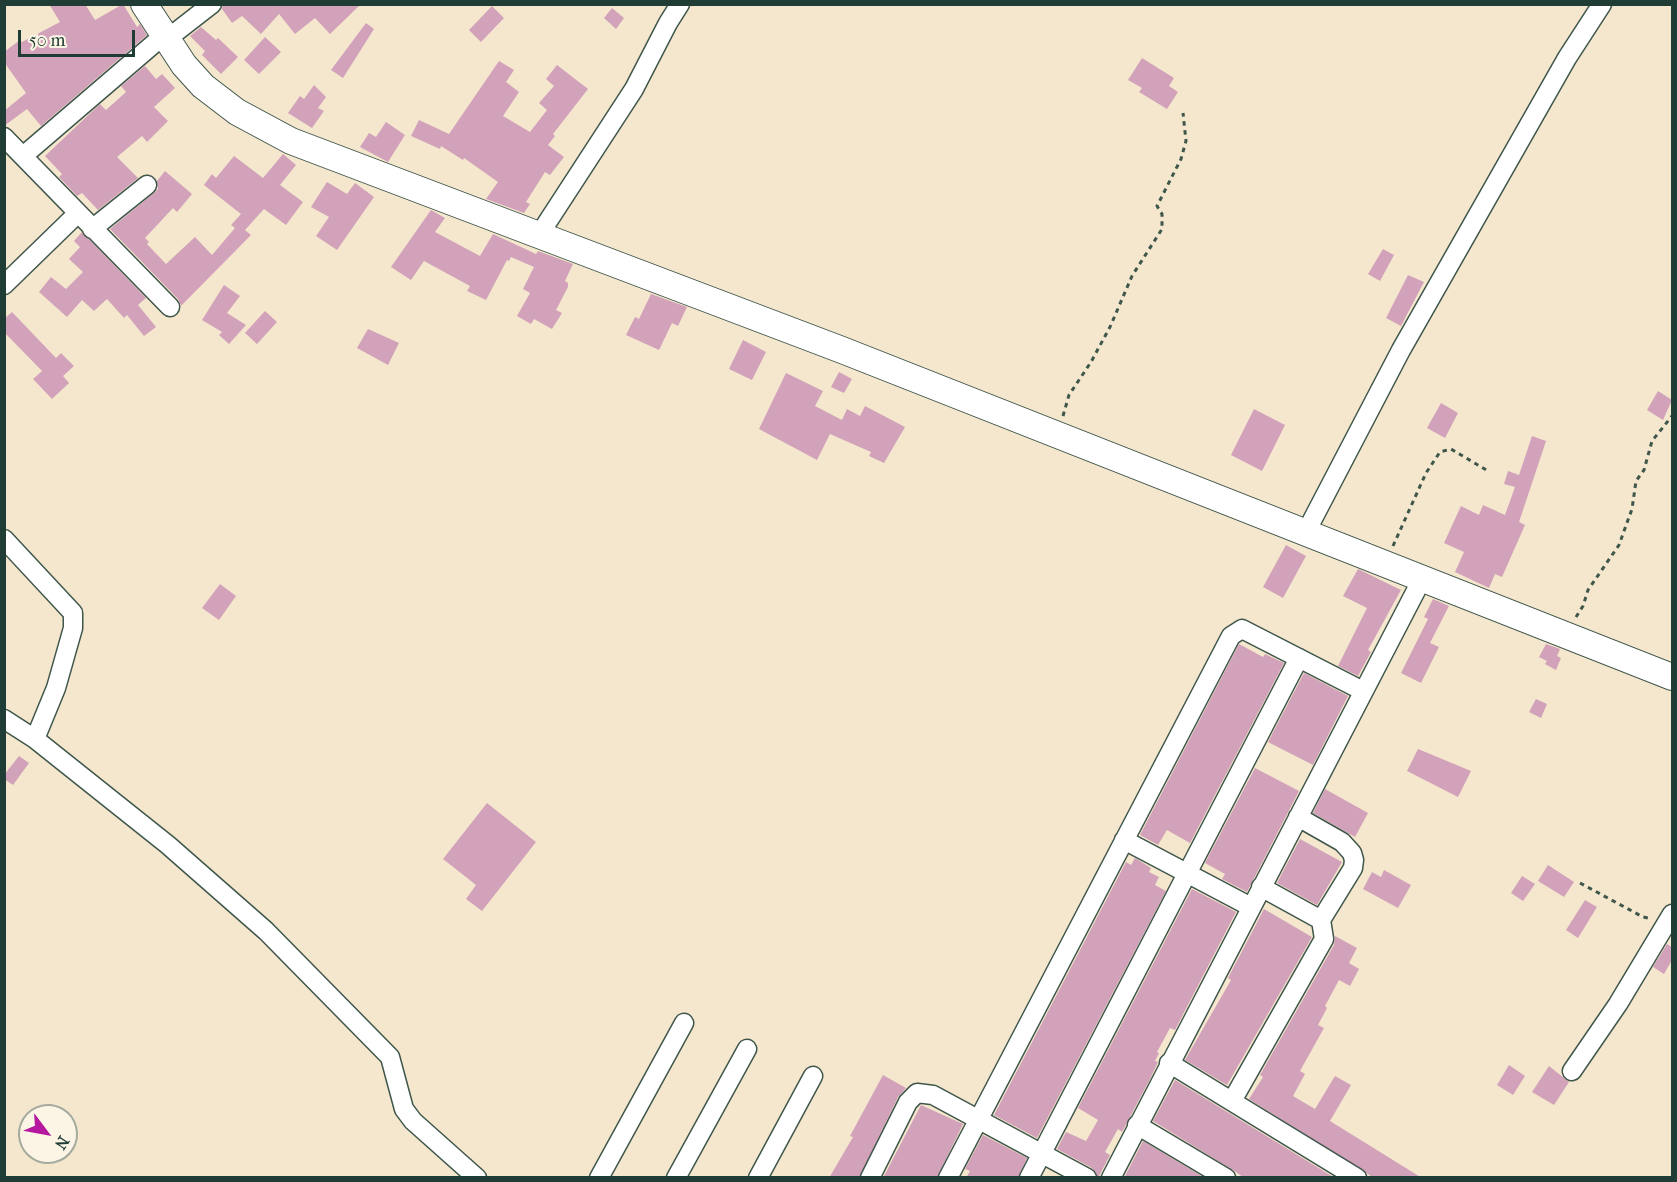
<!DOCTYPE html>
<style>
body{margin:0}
#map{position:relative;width:1677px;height:1182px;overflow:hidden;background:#f4e7cd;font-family:"IM FELL French Canon",serif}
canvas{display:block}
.frame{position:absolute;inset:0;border:6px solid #1f3d34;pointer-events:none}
.north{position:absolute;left:18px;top:1104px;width:60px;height:60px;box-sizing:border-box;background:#fcf5e5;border:2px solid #a4ab9e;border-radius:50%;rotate:122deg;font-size:16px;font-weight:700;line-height:24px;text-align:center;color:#1f3d34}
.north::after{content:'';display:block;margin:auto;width:21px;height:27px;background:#b5179e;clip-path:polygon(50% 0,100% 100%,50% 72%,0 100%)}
.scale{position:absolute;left:18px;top:30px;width:117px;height:27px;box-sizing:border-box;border:3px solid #1f3d34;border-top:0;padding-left:8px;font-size:18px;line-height:21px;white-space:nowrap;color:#1f3d34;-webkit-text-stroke:4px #fcf5e5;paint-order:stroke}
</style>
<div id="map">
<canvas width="1677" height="1182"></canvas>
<div class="frame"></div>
<div class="north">N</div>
<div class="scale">50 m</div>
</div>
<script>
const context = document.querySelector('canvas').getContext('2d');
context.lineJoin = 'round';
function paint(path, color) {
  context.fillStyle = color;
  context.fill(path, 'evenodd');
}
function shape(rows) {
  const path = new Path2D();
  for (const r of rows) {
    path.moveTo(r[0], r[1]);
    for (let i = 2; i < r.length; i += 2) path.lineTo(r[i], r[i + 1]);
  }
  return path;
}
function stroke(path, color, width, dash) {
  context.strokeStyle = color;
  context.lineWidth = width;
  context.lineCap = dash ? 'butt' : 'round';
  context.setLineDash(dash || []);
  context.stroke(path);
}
paint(shape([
 [49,4,85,4,95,20,123,4,137,27,140,24,147,35,41,126,27,109,4,126,4,111,26,93,4,62,4,52,20,40,22,42,60,22],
 [223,4,361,4,330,34,315,18,295,34,279,14,261,34,242,16,232,23,222,9],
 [492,6,504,18,481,42,469,30],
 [612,8,624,18,616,29,604,18],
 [366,23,374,29,343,78,331,70],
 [201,27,216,40,218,38,238,57,221,74,202,55,205,51,190,36],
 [265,37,281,52,259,74,244,60],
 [1142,58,1174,78,1169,86,1178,92,1167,109,1139,92,1142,88,1128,80],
 [499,61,514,70,506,82,519,92,503,116,530,132,547,110,539,103,554,86,546,79,557,65,588,89,553,134,555,136,548,145,564,157,550,175,545,172,526,202,530,204,524,213,486,199,498,182,464,158,463,160,441,146,440,149,411,136,419,120,449,134],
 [145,66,156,79,162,74,175,88,154,107,168,121,147,142,142,136,117,157,138,178,98,210,82,193,77,196,59,177,62,174,45,156,100,104,106,110,126,92,121,86],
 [314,85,326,97,318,108,324,111,312,128,288,113,300,96,304,99],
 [386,122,405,135,388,162,360,147,369,133,376,137],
 [283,154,296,165,280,185,303,202,286,225,264,209,245,230,251,235,181,306,178,299,110,229,154,193,158,189,157,181,165,171,192,194,177,212,173,208,145,238,149,242,147,244,166,264,195,237,212,255,235,228,231,225,241,214,204,185,212,174,216,178,234,156,263,178],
 [327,182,347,194,355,183,374,197,337,250,316,236,329,217,311,207],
 [431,210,445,218,435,232,480,256,493,234,536,254,538,251,573,264,565,281,568,283,568,287,556,310,562,313,552,329,534,319,531,324,517,316,530,293,523,289,534,267,511,257,509,261,507,260,486,300,467,291,470,286,424,261,411,280,391,267],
 [82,232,146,298,138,305,156,327,144,336,127,315,124,318,107,299,94,311,82,300,67,317,39,292,51,277,66,289,83,272,69,259,80,247,74,241],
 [1383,249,1394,255,1380,281,1368,274],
 [1408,275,1424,282,1401,326,1386,318],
 [224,285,240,296,227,313,246,325,229,344,219,335,222,332,202,320],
 [651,294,687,307,678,326,672,323,659,350,626,335,635,317,639,319],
 [265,311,277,322,257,344,245,333],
 [12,312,56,358,61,353,74,366,63,376,69,383,52,399,33,379,42,371,4,332,4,319],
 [368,329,399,343,388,365,357,348],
 [743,340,766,352,752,380,729,369],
 [839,372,852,379,844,393,831,387],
 [786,373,823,391,815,406,842,420,847,409,860,416,865,406,905,427,884,463,869,456,871,452,830,434,817,460,759,429],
 [1658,391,1672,400,1663,420,1647,410],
 [1441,403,1458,413,1445,438,1427,428],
 [1254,409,1285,425,1262,471,1231,455],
 [1532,436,1546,441,1519,522,1525,525,1502,577,1495,574,1489,588,1455,572,1464,552,1444,543,1461,506,1479,515,1483,505,1505,515,1515,487,1504,484,1508,471,1519,475],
 [1286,545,1306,556,1283,598,1263,587],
 [1358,569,1401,590,1368,650,1371,652,1358,676,1338,666,1367,608,1343,596],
 [220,584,236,596,219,620,202,608],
 [1433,599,1449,606,1430,643,1439,647,1421,683,1401,673,1428,619,1424,617],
 [1239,644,1263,657,1265,654,1284,663,1190,843,1167,830,1158,845,1140,835],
 [1546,644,1560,649,1557,656,1561,658,1556,670,1545,664,1547,661,1539,657],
 [1304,673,1348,696,1313,765,1268,742],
 [1536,699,1547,704,1541,718,1529,712],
 [1418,749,1471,771,1458,797,1407,771],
 [19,756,29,763,13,785,4,779,4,775],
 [1255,768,1299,791,1247,892,1222,879,1225,874,1205,863],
 [1325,789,1368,813,1355,837,1313,813],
 [487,803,536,842,482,911,466,899,476,885,443,859],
 [1300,839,1342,862,1317,905,1277,883],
 [1135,858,1151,868,1149,872,1159,877,1155,885,1166,891,1037,1138,994,1115,1126,862,1131,865],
 [1548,865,1574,882,1564,897,1538,881],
 [1384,870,1411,885,1398,908,1363,889,1372,872,1381,877],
 [1522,876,1535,884,1523,901,1511,893],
 [1192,889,1236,912,1175,1030,1170,1028,1157,1052,1159,1053,1155,1061,1158,1062,1150,1079,1122,1132,1118,1129,1105,1152,1110,1155,1098,1178,1092,1168,1057,1149,1066,1132,1086,1141,1098,1120,1078,1108],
 [1585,900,1597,907,1578,938,1566,930],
 [1264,909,1312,937,1227,1085,1185,1060,1231,980,1228,978],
 [1335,936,1357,948,1349,963,1359,969,1350,986,1339,980,1325,1006,1327,1008,1318,1025,1324,1028,1300,1071,1305,1074,1293,1096,1315,1109,1335,1076,1351,1085,1330,1121,1422,1178,1374,1178,1249,1099,1263,1077,1260,1075,1334,945],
 [1667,944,1672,947,1672,960,1664,974,1653,967],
 [1509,1065,1525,1076,1513,1095,1497,1085],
 [1549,1066,1569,1082,1554,1105,1532,1092],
 [883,1075,906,1088,898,1097,859,1178,829,1178,853,1137,850,1136],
 [1175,1080,1335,1178,1244,1178,1236,1172,1153,1121],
 [921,1105,963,1124,937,1178,883,1178],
 [983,1135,1027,1158,1018,1178,966,1178,970,1171,965,1169],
 [1143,1141,1203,1177,1203,1178,1124,1178]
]), '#d2a2ba');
const minor = shape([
 [167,39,212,4],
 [4,137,170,307],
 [23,156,164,35],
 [92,229,147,185],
 [539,235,634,89,668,23,680,4],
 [4,285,77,214],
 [1306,532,1401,350,1567,58,1602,4],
 [4,539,73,613,73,628,56,688,35,739],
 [4,719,35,739,168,845,266,931,390,1057,404,1109,413,1121,477,1178],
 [1298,817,1342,842,1352,853,1354,860,1353,868,1321,920],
 [1124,840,1251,907],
 [1169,1063,1357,1178],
 [1572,1071,1618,1004,1672,914],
 [1232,1101,1324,939,1321,920,1261,887],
 [1137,1125,1226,1178],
 [599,1178,684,1023],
 [676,1178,747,1049],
 [758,1178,813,1076],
 [870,1178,908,1102,917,1093,933,1095,1087,1178],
 [948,1178,1231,636,1242,629,1363,691],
 [1029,1178,1299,658],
 [1111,1178,1422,579]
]);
const secondary = shape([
 [144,4,184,65,203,86,237,112,291,141,842,350,1672,677]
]);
stroke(minor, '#3f564b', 21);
stroke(secondary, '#3f564b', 28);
stroke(shape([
 [1063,416,1069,395,1091,362,1110,327,1132,276,1162,229,1162,214,1157,206,1181,159,1186,141,1183,113],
 [1393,546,1426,473,1440,452,1451,449,1488,471],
 [1576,617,1583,606,1588,590,1619,545,1632,509,1636,481,1644,470,1652,441,1672,416],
 [1580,883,1643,917,1652,919]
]), '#3f564b', 3, [4.5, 4.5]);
stroke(minor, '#fff', 18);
stroke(secondary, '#fff', 26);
</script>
